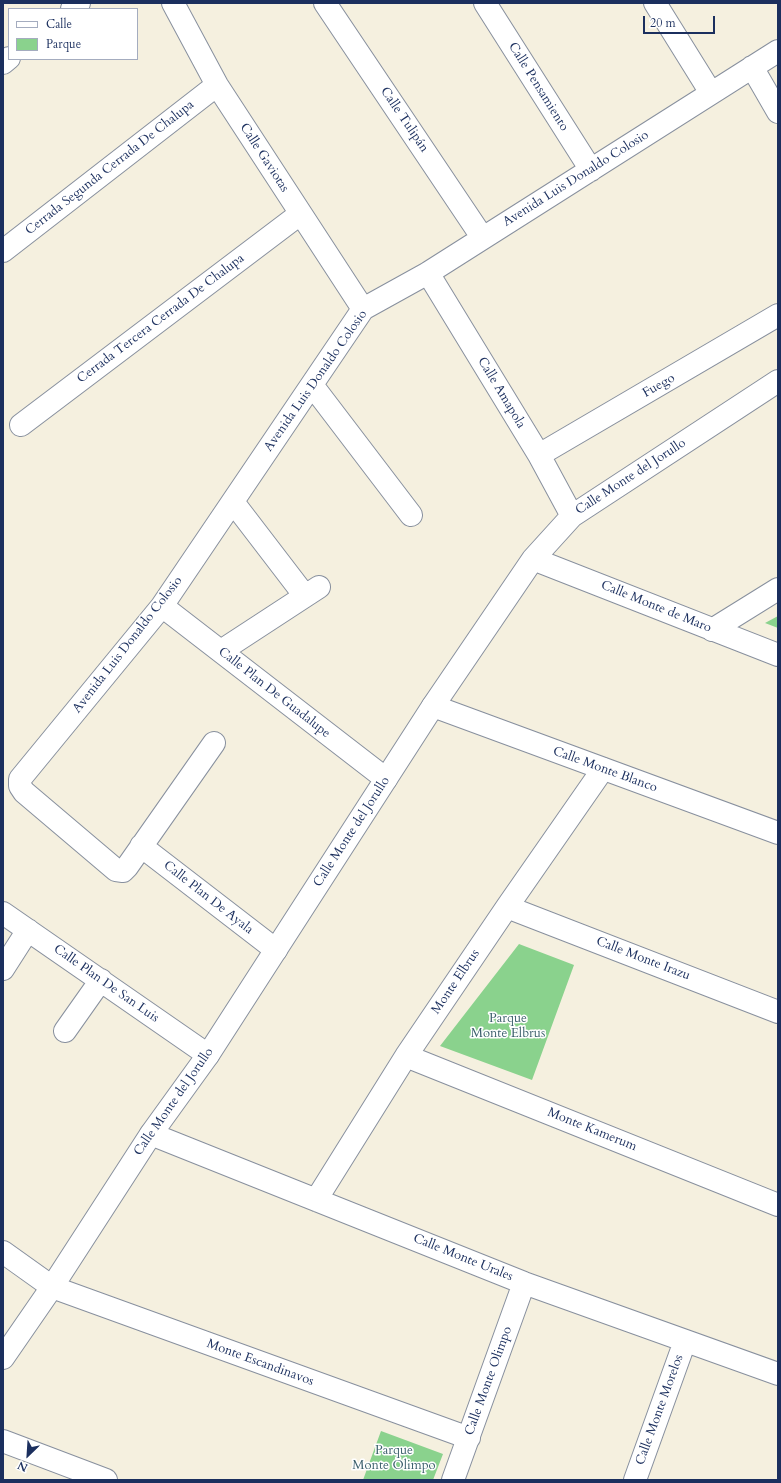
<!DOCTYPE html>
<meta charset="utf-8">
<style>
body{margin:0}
#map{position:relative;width:781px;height:1483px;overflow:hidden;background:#f5f0df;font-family:Cardo,serif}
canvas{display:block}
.frame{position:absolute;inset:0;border:4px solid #1b2f5e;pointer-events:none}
.legend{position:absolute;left:8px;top:8px;width:130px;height:52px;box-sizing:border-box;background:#fff;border:1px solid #a4acbf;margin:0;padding:5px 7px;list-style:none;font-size:12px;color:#1b2f5e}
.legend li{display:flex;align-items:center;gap:8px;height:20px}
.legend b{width:20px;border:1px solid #a4acbf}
.north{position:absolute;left:8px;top:1435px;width:40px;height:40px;-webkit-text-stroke:3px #fff;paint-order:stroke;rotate:205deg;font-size:11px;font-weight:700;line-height:16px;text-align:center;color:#1b2f5e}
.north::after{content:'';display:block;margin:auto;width:14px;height:18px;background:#1b2f5e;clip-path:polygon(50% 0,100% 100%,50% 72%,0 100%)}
.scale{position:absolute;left:643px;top:16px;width:72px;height:18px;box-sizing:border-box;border:2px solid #1b2f5e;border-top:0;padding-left:5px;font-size:12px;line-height:14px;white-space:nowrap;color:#1b2f5e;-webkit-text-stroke:3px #fff;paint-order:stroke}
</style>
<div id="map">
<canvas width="781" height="1483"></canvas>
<div class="frame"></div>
<ul class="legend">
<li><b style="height:5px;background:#fff"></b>Calle</li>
<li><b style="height:11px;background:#8ad28d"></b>Parque</li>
</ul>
<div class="north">N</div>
<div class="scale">20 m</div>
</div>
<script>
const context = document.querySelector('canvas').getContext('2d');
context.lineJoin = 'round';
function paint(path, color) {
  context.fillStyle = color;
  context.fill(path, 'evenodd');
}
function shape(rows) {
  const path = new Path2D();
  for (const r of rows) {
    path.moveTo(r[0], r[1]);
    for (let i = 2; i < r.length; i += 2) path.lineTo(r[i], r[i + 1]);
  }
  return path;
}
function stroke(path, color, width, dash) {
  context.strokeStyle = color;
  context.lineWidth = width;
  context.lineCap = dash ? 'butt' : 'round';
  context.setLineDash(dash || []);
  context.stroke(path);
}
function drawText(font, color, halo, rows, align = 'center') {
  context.font = font + ' Cardo,serif';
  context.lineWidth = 3;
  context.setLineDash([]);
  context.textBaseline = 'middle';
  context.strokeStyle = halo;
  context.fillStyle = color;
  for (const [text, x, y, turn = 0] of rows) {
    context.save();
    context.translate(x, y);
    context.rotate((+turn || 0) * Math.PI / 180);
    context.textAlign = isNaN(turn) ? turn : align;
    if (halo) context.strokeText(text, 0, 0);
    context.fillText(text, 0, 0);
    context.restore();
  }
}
paint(shape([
 [778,616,778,628,765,623],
 [519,944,574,965,532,1080,440,1046],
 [381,1431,443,1454,433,1480,363,1480]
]), '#8ad28d');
const minor = shape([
 [173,3,217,85,363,309],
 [325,3,482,237],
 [485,3,591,170],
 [655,3,711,93],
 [72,9,79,3],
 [3,63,9,58],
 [752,67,778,112],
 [3,251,217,85],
 [428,273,539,455,572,516],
 [312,385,411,515],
 [21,425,300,214],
 [539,455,778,315],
 [233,502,305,596],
 [533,559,778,655],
 [162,606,386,779],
 [712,630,778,589],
 [221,651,319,587],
 [433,706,533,559,572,516,778,381],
 [214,743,127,867,123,871,116,870,24,792,20,786,20,779,162,606,363,309,428,273,778,51],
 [141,846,276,950],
 [507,907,778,1012],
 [3,913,208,1055],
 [3,969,28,930],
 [65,1031,101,980],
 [406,1056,778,1205],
 [151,1134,524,1283,778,1374],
 [316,1200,406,1056,507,907,603,769],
 [3,1252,52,1287,469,1438],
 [3,1441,106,1480],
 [453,1480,524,1283],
 [635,1480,685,1341]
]);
const tertiary = shape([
 [3,1358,52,1287,151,1134,208,1055,433,706,778,833]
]);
stroke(minor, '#88909e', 24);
stroke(tertiary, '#88909e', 24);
stroke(minor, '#fff', 22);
stroke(tertiary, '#fff', 22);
drawText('13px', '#1b2f5e', '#fff', [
 ["Calle Pensamiento",538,87,58],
 ["Calle Tulipán",404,120,56],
 ["Calle Gaviotas",264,158,57],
 ["Cerrada Segunda Cerrada De Chalupa",110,168,-38],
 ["Avenida Luis Donaldo Colosio",576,179,-32],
 ["Cerrada Tercera Cerrada De Chalupa",161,319,-37],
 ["Avenida Luis Donaldo Colosio",316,381,-55],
 ["Fuego",659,386,-30],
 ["Calle Amapola",501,393,59],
 ["Calle Monte del Jorullo",631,477,-33],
 ["Calle Monte de Maro",656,607,22],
 ["Avenida Luis Donaldo Colosio",128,645,-52],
 ["Calle Plan De Guadalupe",274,693,38],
 ["Calle Monte Blanco",605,770,20],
 ["Calle Monte del Jorullo",352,832,-57],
 ["Calle Plan De Ayala",208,898,38],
 ["Calle Monte Irazu",643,959,21],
 ["Monte Elbrus",456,982,-56],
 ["Calle Plan De San Luis",106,984,35],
 ["Calle Monte del Jorullo",174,1102,-55],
 ["Monte Kamerum",592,1130,22],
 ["Calle Monte Urales",463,1258,22],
 ["Monte Escandinavos",260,1363,20],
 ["Calle Monte Olimpo",489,1381,-70],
 ["Calle Monte Morelos",660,1410,-70]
]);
drawText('13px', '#3c606c', '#fff', [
 ["Parque",508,1019],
 ["Monte Elbrus",508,1034],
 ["Parque",394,1451],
 ["Monte Olimpo",394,1466]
]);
</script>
